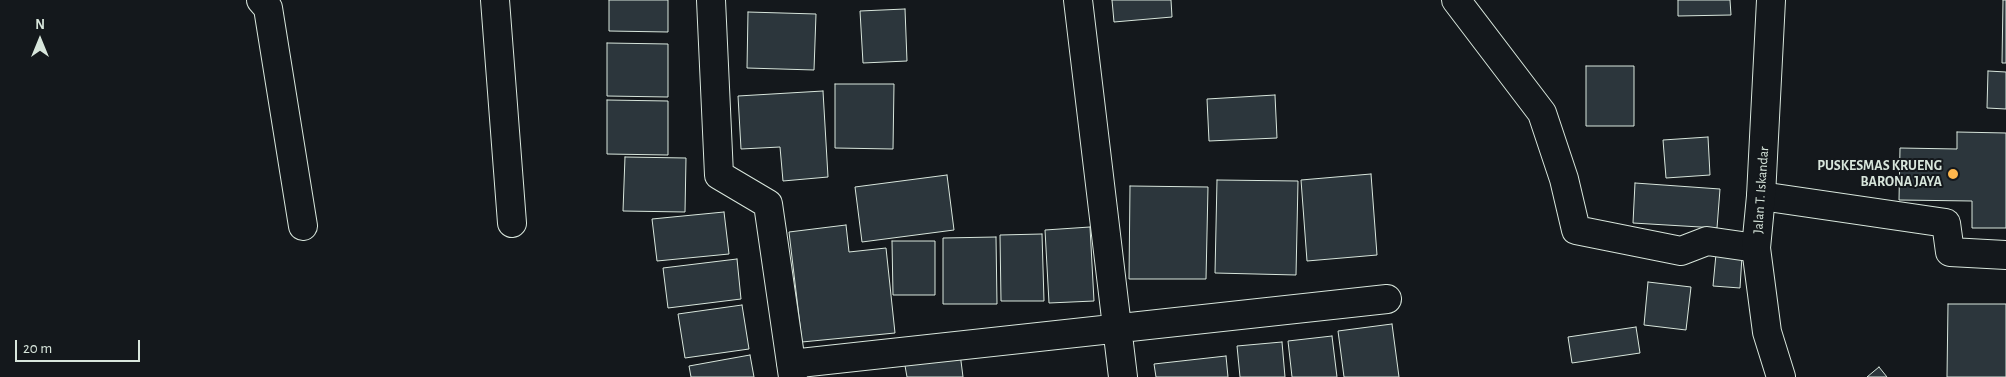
<!DOCTYPE html>
<style>
body{margin:0}
#map{position:relative;width:2006px;height:377px;overflow:hidden;background:#14181c;font-family:"Alegreya Sans",sans-serif}
canvas{display:block}
.north{position:absolute;left:15px;top:15px;width:50px;height:50px;-webkit-text-stroke:4px #14181c;paint-order:stroke;rotate:0deg;font-size:14px;font-weight:700;line-height:20px;text-align:center;color:#d8e6dc}
.north::after{content:'';display:block;margin:auto;width:18px;height:22px;background:#d8e6dc;clip-path:polygon(50% 0,100% 100%,50% 72%,0 100%)}
.scale{position:absolute;left:15px;top:340px;width:125px;height:22px;box-sizing:border-box;border:2px solid #d8e6dc;border-top:0;padding-left:6px;font-size:15px;line-height:18px;white-space:nowrap;color:#d8e6dc;-webkit-text-stroke:4px #14181c;paint-order:stroke}
</style>
<div id="map">
<canvas width="2006" height="377"></canvas>
<div class="north">N</div>
<div class="scale">20 m</div>
</div>
<script>
const context = document.querySelector('canvas').getContext('2d');
context.lineJoin = 'round';
function paint(path, color) {
  context.fillStyle = color;
  context.fill(path, 'evenodd');
}
function shape(rows) {
  const path = new Path2D();
  for (const r of rows) {
    path.moveTo(r[0], r[1]);
    for (let i = 2; i < r.length; i += 2) path.lineTo(r[i], r[i + 1]);
  }
  return path;
}
function stroke(path, color, width, dash) {
  context.strokeStyle = color;
  context.lineWidth = width;
  context.lineCap = dash ? 'butt' : 'round';
  context.setLineDash(dash || []);
  context.stroke(path);
}
function drawText(font, color, halo, rows, align = 'center') {
  context.font = font + ' "Alegreya Sans",sans-serif';
  context.lineWidth = 4;
  context.setLineDash([]);
  context.textBaseline = 'middle';
  context.strokeStyle = halo;
  context.fillStyle = color;
  for (const [text, x, y, turn = 0] of rows) {
    context.save();
    context.translate(x, y);
    context.rotate((+turn || 0) * Math.PI / 180);
    context.textAlign = isNaN(turn) ? turn : align;
    if (halo) context.strokeText(text, 0, 0);
    context.fillText(text, 0, 0);
    context.restore();
  }
}
const building = shape([
 [609,0,668,0,668,32,609,31,609,0],
 [1112,0,1171,0,1172,17,1114,22,1112,0],
 [1678,0,1730,0,1731,15,1678,16,1678,0],
 [2003,0,2006,0,2006,63,2002,63,2003,0],
 [905,9,907,61,863,63,860,11,905,9],
 [748,12,816,14,814,70,747,68,748,12],
 [607,43,668,44,668,97,607,96,607,43],
 [1586,66,1634,66,1634,126,1586,126,1586,66],
 [1988,71,2006,72,2006,109,1987,108,1988,71],
 [835,84,894,84,893,149,835,148,835,84],
 [823,91,828,177,783,181,780,147,741,149,738,96,823,91],
 [1275,95,1277,138,1209,141,1207,99,1275,95],
 [607,100,668,101,668,155,607,154,607,100],
 [1957,132,2006,133,2006,228,1972,228,1972,201,1899,200,1900,148,1957,149,1957,132],
 [1708,137,1710,175,1666,178,1663,140,1708,137],
 [625,157,686,158,685,212,623,211,625,157],
 [1371,174,1377,255,1307,261,1301,180,1371,174],
 [947,175,954,230,862,242,855,187,947,175],
 [1217,180,1298,181,1296,275,1215,273,1217,180],
 [1635,183,1720,189,1717,228,1633,223,1635,183],
 [1130,186,1208,187,1206,279,1129,279,1130,186],
 [724,212,729,254,657,261,652,219,724,212],
 [846,225,849,252,886,248,895,333,802,342,789,232,846,225],
 [1090,227,1094,301,1049,303,1045,230,1090,227],
 [1042,234,1044,301,1001,301,1000,235,1042,234],
 [996,237,997,304,943,304,943,238,996,237],
 [892,241,935,241,935,295,893,295,892,241],
 [1716,254,1742,256,1740,288,1713,286,1716,254],
 [737,259,741,299,668,308,663,268,737,259],
 [1648,282,1691,287,1686,330,1644,325,1648,282],
 [1948,304,2006,304,2006,377,1947,377,1948,304],
 [742,305,749,349,685,358,678,314,742,305],
 [1392,324,1399,377,1344,377,1338,331,1392,324],
 [1636,327,1640,353,1572,363,1568,337,1636,327],
 [1332,336,1337,377,1292,377,1288,341,1332,336],
 [1282,342,1285,377,1240,377,1237,346,1282,342],
 [960,353,963,377,907,377,904,360,960,353],
 [750,355,754,377,691,377,689,366,750,355],
 [1226,356,1228,377,1156,377,1154,364,1226,356],
 [1879,367,1887,377,1867,377,1879,367]
]);
paint(building, '#2c363c');
stroke(building, '#d8e6dc', 1);
const street = shape([
 [261,0,268,8,303,226],
 [495,0,512,223],
 [711,0,719,175,768,204,793,377],
 [1078,0,1123,377],
 [1456,0,1542,113,1564,179,1576,230,1681,251,1707,241,1756,248],
 [1761,196,1946,223,1950,252,2006,255],
 [791,364,1387,299]
]);
const secondary = shape([
 [1771,0,1761,196,1756,248,1767,332,1781,377]
]);
stroke(street, '#d8e6dc', 30);
stroke(secondary, '#d8e6dc', 30);
stroke(street, '#14181c', 28);
stroke(secondary, '#14181c', 28);
for (const [x, y, r, color] of [
 [1953,174,6,"#ffb74d"]
]) {
  const dot = new Path2D();
  dot.arc(x, y, r, 0, 2 * Math.PI);
  context.fillStyle = color;
  context.fill(dot);
  stroke(dot, '#14181c', 2);
}
drawText('bold 14px', '#d8e6dc', '#14181c', [
 ["PUSKESMAS KRUENG",1942,166],
 ["BARONA JAYA",1942,182]
], 'right');
drawText('14px', '#d8e6dc', '#14181c', [
 ["Jalan T. Iskandar",1761,190,-86]
]);
</script>
